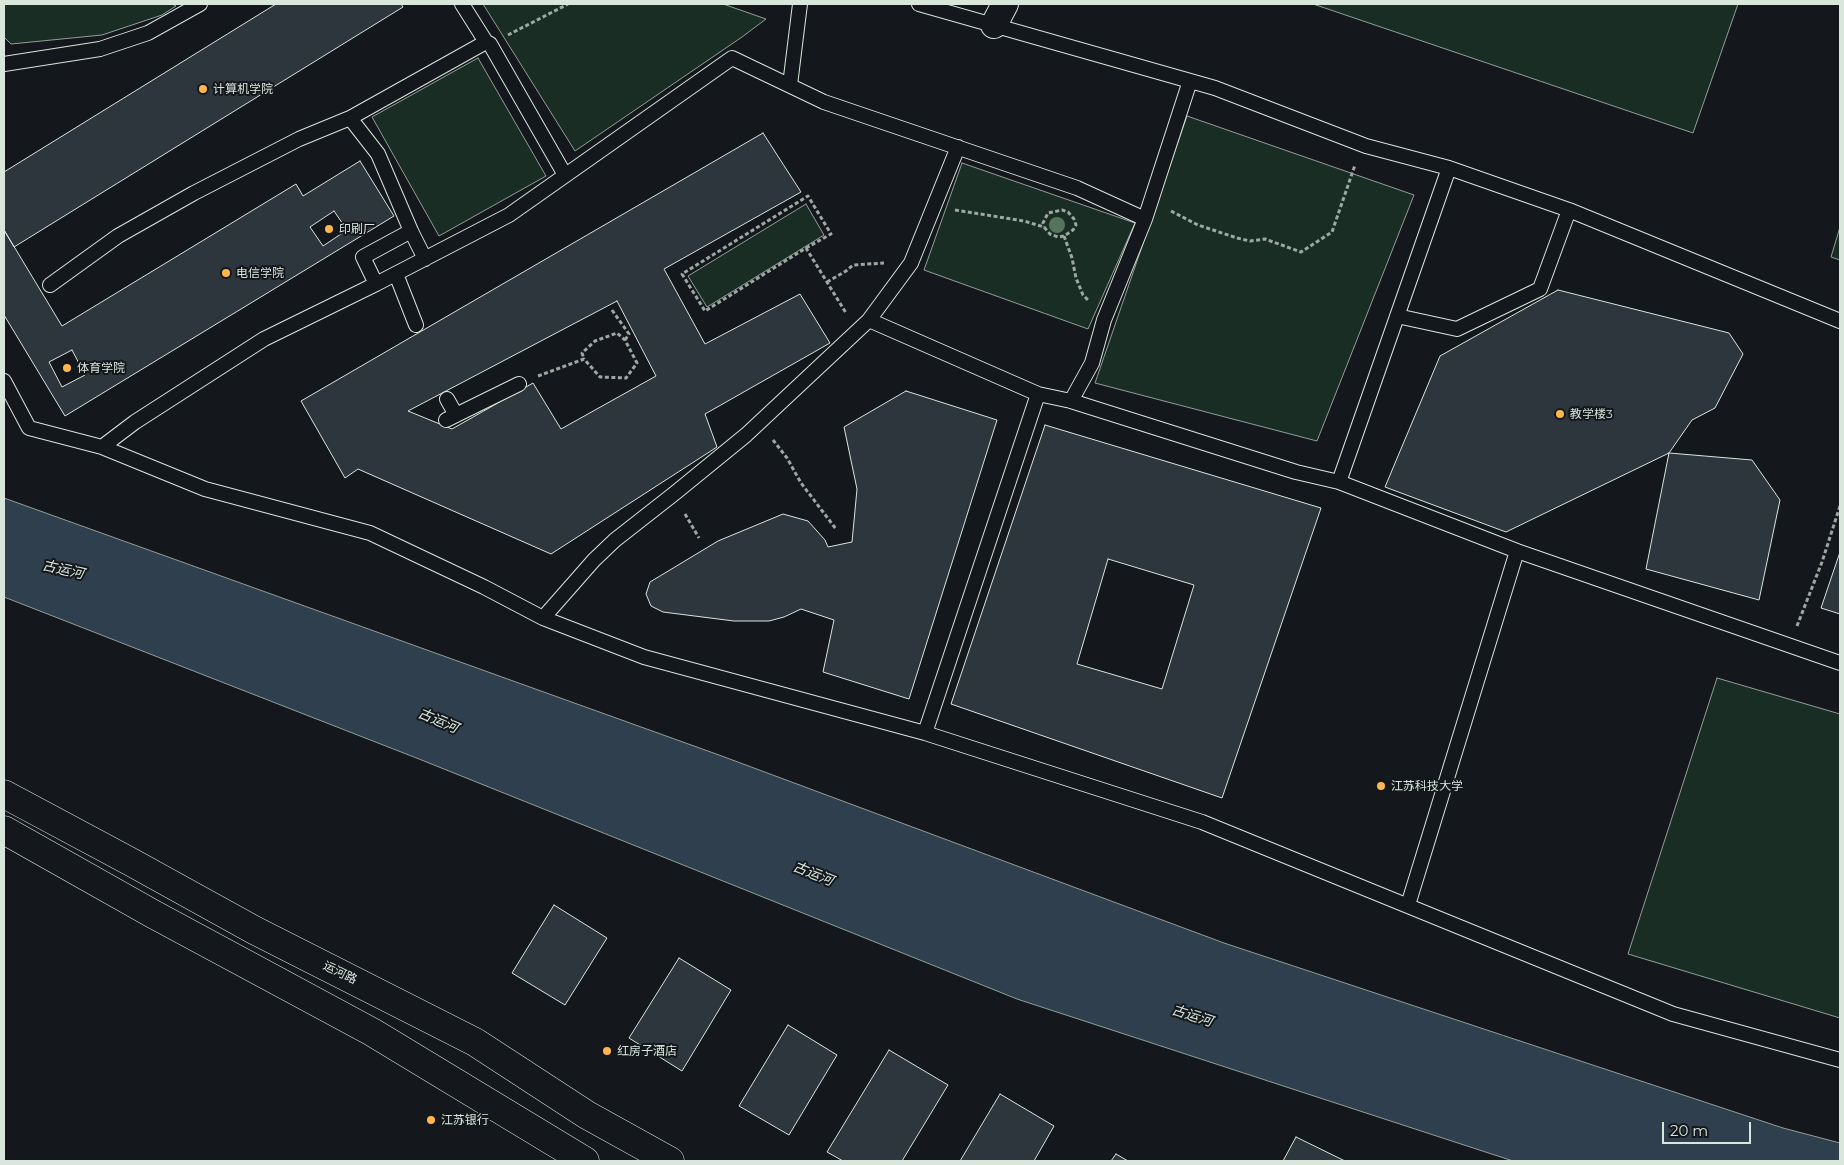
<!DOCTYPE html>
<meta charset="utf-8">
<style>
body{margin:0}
#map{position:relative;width:1844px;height:1165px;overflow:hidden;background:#14181c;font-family:Montserrat,sans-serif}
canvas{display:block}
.frame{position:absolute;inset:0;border:5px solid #d8e6dc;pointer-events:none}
.scale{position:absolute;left:1662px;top:1122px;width:89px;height:22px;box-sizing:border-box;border:2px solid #d8e6dc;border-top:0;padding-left:6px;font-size:15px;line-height:18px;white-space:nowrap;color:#d8e6dc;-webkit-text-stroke:4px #14181c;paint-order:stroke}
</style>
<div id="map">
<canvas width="1844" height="1165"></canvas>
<div class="frame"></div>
<div class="scale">20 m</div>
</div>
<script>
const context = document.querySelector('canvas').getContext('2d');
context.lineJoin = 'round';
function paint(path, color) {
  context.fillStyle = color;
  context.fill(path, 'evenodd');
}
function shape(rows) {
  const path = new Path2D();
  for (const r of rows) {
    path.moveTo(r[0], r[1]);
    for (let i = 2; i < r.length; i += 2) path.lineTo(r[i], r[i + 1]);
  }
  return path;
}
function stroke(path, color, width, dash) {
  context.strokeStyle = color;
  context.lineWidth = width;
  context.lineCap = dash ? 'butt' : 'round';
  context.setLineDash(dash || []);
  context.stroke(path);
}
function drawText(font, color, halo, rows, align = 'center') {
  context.font = font + ' Montserrat,"Noto Sans SC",sans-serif';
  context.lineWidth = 4;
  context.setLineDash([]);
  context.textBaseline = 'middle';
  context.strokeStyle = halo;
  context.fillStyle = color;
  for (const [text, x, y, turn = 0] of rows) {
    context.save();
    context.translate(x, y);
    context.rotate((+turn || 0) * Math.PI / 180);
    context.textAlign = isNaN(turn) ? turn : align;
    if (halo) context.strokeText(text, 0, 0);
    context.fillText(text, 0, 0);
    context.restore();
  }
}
const green = shape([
 [4,4,172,4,176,6,162,15,102,35,11,44,4,37,4,4],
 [483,4,723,4,766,19,742,37,575,151,483,4],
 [1313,4,1738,4,1693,133,1313,4],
 [478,58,546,176,439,236,372,117,478,58],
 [1187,116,1414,195,1317,441,1095,383,1187,116],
 [962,163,1135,223,1088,329,924,270,962,163],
 [806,204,824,235,707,307,688,276,806,204],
 [1840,227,1840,260,1831,257,1840,227],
 [1717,678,1840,714,1840,1018,1628,954,1717,678]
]);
paint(green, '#1a2d24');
stroke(green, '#939e99', 1);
const water = shape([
 [4,498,719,755,1224,943,1783,1128,1840,1143,1840,1161,1513,1161,1017,999,419,759,4,597,4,498]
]);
paint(water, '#2f3f4d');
stroke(water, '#939e99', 1);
const building = shape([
 [276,4,401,4,403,7,14,247,4,230,4,172,276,4],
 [763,133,801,192,664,269,705,344,800,294,830,343,705,414,717,447,551,554,358,469,345,478,301,401,763,133],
 [617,301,656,376,561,429,533,383,452,429,408,411,617,301],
 [360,161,394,216,65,416,4,315,4,230,62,326,296,184,303,196,360,161],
 [334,211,347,230,323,246,310,227,334,211],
 [1558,290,1729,333,1743,354,1715,408,1692,420,1669,453,1506,532,1385,487,1440,356,1558,290],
 [72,350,85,375,62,387,49,362,72,350],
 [906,391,997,420,909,699,823,672,834,620,801,609,784,617,769,621,734,621,663,612,651,606,646,594,650,582,718,541,783,514,808,521,825,540,828,547,852,542,857,489,844,427,906,391],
 [1045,425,1321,508,1222,798,951,704,1045,425],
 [1108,559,1194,585,1162,689,1077,664,1108,559],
 [1669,453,1752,460,1780,500,1759,600,1646,569,1669,453],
 [1840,552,1840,614,1821,608,1840,552],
 [554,905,607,938,565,1005,512,973,554,905],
 [679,958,731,990,682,1071,629,1038,679,958],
 [788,1025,837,1055,789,1135,739,1106,788,1025],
 [889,1050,948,1085,902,1161,843,1161,827,1152,889,1050],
 [1000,1094,1054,1126,1034,1161,960,1161,1000,1094],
 [1296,1137,1345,1161,1283,1161,1296,1137],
 [1116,1154,1128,1161,1111,1161,1116,1154]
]);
paint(building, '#2c363c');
stroke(building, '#d8e6dc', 1);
const service = shape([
 [462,4,486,42,350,118,378,154,411,231,363,257,376,284,509,215,732,58,824,102,1077,188,1145,219,1104,320,1092,363,1071,401],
 [919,4,1215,88,1366,146,1449,168,1569,210,1840,321],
 [486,42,490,44,565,175],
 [4,64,100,49,148,33,200,4],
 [790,85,800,4],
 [1145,219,1190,81],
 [411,231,425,259],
 [396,274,416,325],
 [50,285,118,236,194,193,299,139,350,118],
 [1397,316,1457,329,1540,289,1569,210],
 [869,320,911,263,958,147],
 [4,381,29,428,102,447,205,489,370,533,484,587,543,618,644,657,925,733,1202,822,1673,1014,1840,1060],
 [456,415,519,384],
 [446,420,456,415,447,399],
 [102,447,135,422,264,339,376,284],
 [1339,482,1449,168],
 [543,618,594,560,615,540,675,493,746,435,869,320,1038,394,1071,401,1296,472,1339,482,1517,551,1840,663],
 [925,733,1038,394],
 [1408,905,1517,551]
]);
const minor = shape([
 [994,25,1005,4]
]);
const secondary = shape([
 [4,794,131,862,254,930,475,1042,587,1115,670,1161],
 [4,830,153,914,372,1032,585,1161]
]);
stroke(service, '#d8e6dc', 16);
stroke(minor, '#d8e6dc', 28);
stroke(secondary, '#d8e6dc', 29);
stroke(shape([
 [508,35,568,4],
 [955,210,1024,221,1044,227,1050,234,1058,237,1064,236,1073,230,1076,225,1074,219,1068,212,1062,210,1048,213,1043,223,1044,227],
 [1171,211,1198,225,1237,238,1250,241,1265,239,1301,252,1332,232,1355,165],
 [1064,236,1072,258,1076,278,1083,295,1088,300],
 [806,248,831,234,808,196,682,274,705,311,806,248,846,313],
 [827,282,846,271,853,265,884,263],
 [612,310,629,334,625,340],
 [538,376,584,359,600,377,626,378,637,363,625,340,617,333,595,341,582,353,584,359],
 [773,440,787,458,801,483,836,529],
 [685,514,699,538],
 [1797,626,1822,562,1840,506]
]), '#9da8a2', 3, [4, 2.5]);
stroke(service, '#14181c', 14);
stroke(minor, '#14181c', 26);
stroke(secondary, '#14181c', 28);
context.fillStyle = '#55745f';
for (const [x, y] of [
 [1057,225]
]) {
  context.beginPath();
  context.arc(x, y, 8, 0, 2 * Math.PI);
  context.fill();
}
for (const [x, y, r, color] of [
 [203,89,5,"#ffb74d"],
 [329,229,5,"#ffb74d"],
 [226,273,5,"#ffb74d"],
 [67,368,5,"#ffb74d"],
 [1560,414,5,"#ffb74d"],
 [1381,786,5,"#ffb74d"],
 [607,1051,5,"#ffb74d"],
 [431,1120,5,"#ffb74d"]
]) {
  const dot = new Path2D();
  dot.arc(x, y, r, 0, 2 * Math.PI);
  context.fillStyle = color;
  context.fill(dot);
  stroke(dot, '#14181c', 2);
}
drawText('12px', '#d8e6dc', '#14181c', [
 ["计算机学院",213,89],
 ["印刷厂",339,229],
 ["电信学院",236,273],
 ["体育学院",77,368],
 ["教学楼3",1570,414],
 ["江苏科技大学",1391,786],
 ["红房子酒店",617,1051],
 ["江苏银行",441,1120]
], 'left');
drawText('12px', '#d8e6dc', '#14181c', [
 ["运河路",340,973,26]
]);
drawText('italic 14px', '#d8e6dc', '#14181c', [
 ["古运河",63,570,13],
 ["古运河",438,721,23],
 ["古运河",813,874,22],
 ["古运河",1192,1016,18]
]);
</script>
